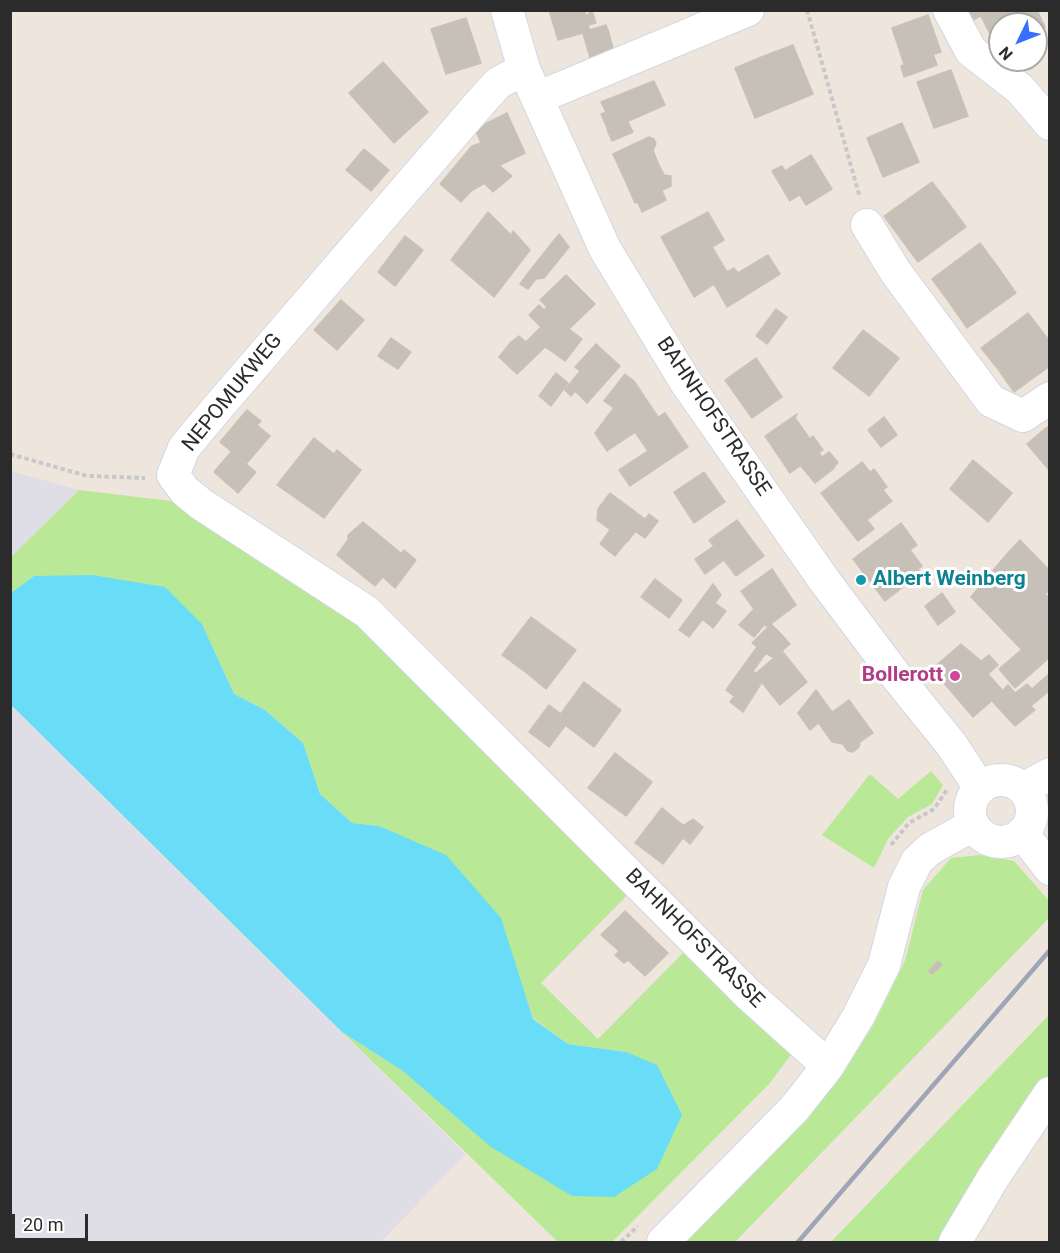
<!DOCTYPE html>
<style>
body{margin:0}
#map{position:relative;width:1060px;height:1253px;overflow:hidden;background:#eee5dd;font-family:Roboto,sans-serif}
canvas{display:block}
.frame{position:absolute;inset:0;border:12px solid #2b2b2b;pointer-events:none}
.north{position:absolute;left:988px;top:12px;width:60px;height:60px;box-sizing:border-box;background:#fff;border:2px solid #aaa;border-radius:50%;rotate:227deg;font-size:16px;font-weight:700;line-height:24px;text-align:center;color:#2b2b2b}
.north::after{content:'';display:block;margin:auto;width:21px;height:27px;background:#396fff;clip-path:polygon(50% 0,100% 100%,50% 72%,0 100%)}
.scale{position:absolute;left:12px;top:1214px;width:76px;height:27px;box-sizing:border-box;border:3px solid #2b2b2b;border-top:0;padding-left:8px;font-size:18px;line-height:21px;white-space:nowrap;color:#2b2b2b;-webkit-text-stroke:4px #fff;paint-order:stroke}
</style>
<div id="map">
<canvas width="1060" height="1253"></canvas>
<div class="frame"></div>
<div class="north">N</div>
<div class="scale">20 m</div>
</div>
<script>
const context = document.querySelector('canvas').getContext('2d');
context.lineJoin = 'round';
function paint(path, color) {
  context.fillStyle = color;
  context.fill(path, 'evenodd');
}
function shape(rows) {
  const path = new Path2D();
  for (const r of rows) {
    if (r.length === 3) {
      path.moveTo(r[0] + r[2], r[1]);
      path.arc(r[0], r[1], r[2], 0, 2 * Math.PI);
      continue;
    }
    path.moveTo(r[0], r[1]);
    for (let i = 2; i < r.length; i += 2) path.lineTo(r[i], r[i + 1]);
  }
  return path;
}
function stroke(path, color, width, dash) {
  context.strokeStyle = color;
  context.lineWidth = width;
  context.lineCap = dash ? 'butt' : 'round';
  context.setLineDash(dash || []);
  context.stroke(path);
}
function drawText(font, color, halo, rows, align = 'center') {
  context.font = font + ' Roboto,sans-serif';
  context.lineWidth = 6;
  context.setLineDash([]);
  context.textBaseline = 'middle';
  context.strokeStyle = halo;
  context.fillStyle = color;
  for (const [text, x, y, turn = 0] of rows) {
    context.save();
    context.translate(x, y);
    context.rotate((+turn || 0) * Math.PI / 180);
    context.textAlign = isNaN(turn) ? turn : align;
    if (halo) context.strokeText(text, 0, 0);
    context.fillText(text, 0, 0);
    context.restore();
  }
}
paint(shape([
 [11,471,79,490,11,557,10,471],
 [10,705,465,1154,381,1242,11,1242]
]), '#dfdee6');
paint(shape([
 [79,490,179,502,398,627,637,885,541,983,598,1039,687,949,795,1049,770,1083,612,1242,558,1242,342,1032,403,1071,626,1052,568,1044,533,1018,517,971,379,826,352,823,320,794,303,743,265,710,234,694,202,624,34,576,11,593,11,557],
 [931,771,943,785,932,804,908,817,888,839,874,868,822,835,870,774,898,799],
 [980,855,1014,861,1049,901,1049,918,735,1242,678,1242,808,1117,836,1083,873,1026,905,961,923,890,951,858],
 [1049,1015,1049,1078,945,1242,831,1242]
]), '#b9e896');
paint(shape([
 [92,575,165,587,202,624,234,694,265,710,303,743,320,794,352,823,379,826,446,855,501,918,533,1019,568,1044,626,1052,657,1065,682,1115,657,1169,614,1197,572,1196,491,1147,403,1071,342,1032,11,705,11,593,34,576]
]), '#69ddf7');
const building = shape([
 [549,10,584,10,586,16,592,11,596,23,588,25,590,30,606,25,608,30,584,37,583,33,558,40,549,10],
 [963,10,988,10,988,12,969,22,963,10],
 [991,10,1037,10,1045,27,1036,32,1036,24,1000,24,998,50,981,16,991,10],
 [928,15,941,52,904,64,892,28,928,15],
 [466,18,481,63,446,74,431,29,466,18],
 [608,30,614,52,591,61,584,37,608,30],
 [793,45,813,94,784,106,764,56,793,45],
 [933,54,937,65,904,77,901,66,933,54],
 [764,56,784,106,755,118,735,68,764,56],
 [383,62,428,112,394,143,349,93,383,62],
 [951,70,968,116,934,128,917,82,951,70],
 [654,81,665,105,608,130,601,114,606,112,601,102,654,81],
 [507,113,525,153,494,168,497,176,471,191,461,202,440,184,472,146,481,143,475,129,507,113],
 [628,122,633,132,612,141,607,130,628,122],
 [902,123,919,162,883,177,867,138,902,123],
 [649,137,654,139,656,144,653,150,658,163,624,178,613,154,649,137],
 [364,149,389,170,371,191,346,170,364,149],
 [811,155,832,189,806,205,785,171,811,155],
 [658,163,664,175,671,176,671,186,635,203,624,178,658,163],
 [500,166,512,176,493,192,485,184,497,176,494,168,500,166],
 [782,166,799,195,790,201,772,171,782,166],
 [932,182,949,204,901,239,884,216,932,182],
 [662,191,666,200,642,212,637,201,662,191],
 [949,204,966,227,918,262,901,239,949,204],
 [488,212,511,235,513,231,530,250,494,297,451,260,488,212],
 [708,212,724,240,712,247,727,272,734,268,738,273,768,255,780,274,727,307,714,284,694,297,661,237,708,212],
 [559,234,569,247,544,278,536,279,528,273,559,234],
 [405,236,423,250,395,286,378,272,405,236],
 [980,243,997,266,949,302,932,279,980,243],
 [997,266,1016,293,967,328,949,302,997,266],
 [528,273,536,279,528,289,520,284,528,273],
 [566,275,595,304,569,329,554,353,545,347,517,374,499,357,511,342,519,336,526,342,541,327,529,315,539,305,544,310,547,307,540,300,566,275],
 [341,300,364,320,337,350,314,330,341,300],
 [776,309,787,317,767,344,756,336,776,309],
 [1028,313,1044,334,998,369,981,348,1028,313],
 [569,329,582,339,565,361,554,353,569,329],
 [863,330,899,358,869,396,833,368,863,330],
 [1044,334,1050,341,1050,366,1014,392,998,369,1044,334],
 [391,338,411,352,398,369,378,356,391,338],
 [596,344,620,366,587,403,575,391,571,396,565,390,580,371,575,367,596,344],
 [756,358,782,397,752,418,725,380,756,358],
 [556,373,568,383,551,406,539,396,556,373],
 [625,374,634,381,614,408,604,401,625,374],
 [634,381,658,417,607,451,595,433,634,381],
 [247,410,261,421,257,425,270,436,246,464,220,442,247,410],
 [665,413,688,447,630,486,619,470,648,451,635,432,665,413],
 [797,414,795,418,810,439,813,436,823,450,790,473,765,436,797,414],
 [884,417,897,435,881,447,868,430,884,417],
 [1047,427,1050,429,1050,471,1027,444,1047,427],
 [314,438,334,454,337,450,361,470,324,518,277,485,314,438],
 [231,452,256,472,238,493,214,472,231,452],
 [829,452,838,462,832,470,822,457,829,452],
 [819,453,832,470,815,483,801,466,819,453],
 [973,460,1012,493,988,522,950,489,973,460],
 [862,462,870,472,874,469,887,487,883,490,892,501,851,532,821,493,862,462],
 [704,472,725,502,694,523,674,492,704,472],
 [610,493,645,519,627,542,597,520,598,509,610,493],
 [649,514,658,521,645,538,636,532,649,514],
 [737,520,764,556,736,576,709,540,737,520],
 [867,520,874,529,858,541,851,532,867,520],
 [363,522,402,554,375,586,337,555,348,540,348,535,363,522],
 [901,523,917,545,910,550,922,566,918,569,921,573,885,601,853,559,901,523],
 [610,530,626,542,615,556,600,544,610,530],
 [1020,540,1050,571,1050,590,1045,594,1006,555,1020,540],
 [714,546,724,560,705,574,695,559,714,546],
 [404,550,416,560,395,588,383,577,404,550],
 [1006,555,1050,599,1050,625,1022,650,971,597,1006,555],
 [772,569,796,605,767,627,741,591,772,569],
 [655,579,682,600,669,618,641,597,655,579],
 [713,584,721,595,689,637,679,630,713,584],
 [942,593,955,612,938,625,925,606,942,593],
 [715,603,726,611,713,628,702,619,715,603],
 [754,609,765,624,754,637,739,625,754,609],
 [531,617,557,636,528,674,502,655,531,617],
 [771,624,781,634,764,652,752,643,771,624],
 [1050,625,1050,656,1034,639,1050,625],
 [781,634,790,644,774,658,764,652,781,634],
 [557,636,576,650,546,689,528,674,557,636],
 [1034,639,1050,657,1015,688,999,669,1034,639],
 [961,644,981,661,989,655,998,665,988,674,1003,691,973,717,932,669,961,644],
 [757,647,766,653,753,671,744,665,757,647],
 [782,651,807,682,780,705,755,674,782,651],
 [744,665,753,671,734,696,726,690,744,665],
 [753,671,762,682,743,712,730,702,753,671],
 [1050,673,1050,690,1031,706,1035,710,1015,726,992,701,1008,685,1015,693,1027,684,1032,689,1050,673],
 [584,682,621,710,594,747,557,719,584,682],
 [816,690,832,712,810,730,798,713,816,690],
 [849,700,873,733,860,742,859,747,853,752,848,751,843,744,832,742,818,722,849,700],
 [549,705,561,714,557,719,565,726,549,747,529,732,549,705],
 [615,753,652,782,626,816,588,788,615,753],
 [662,808,689,830,663,864,635,843,662,808],
 [693,819,703,827,690,844,683,838,689,830,684,825,693,819],
 [625,911,668,953,645,976,628,960,624,963,615,955,619,951,601,935,625,911],
 [938,961,942,965,932,974,929,971,938,961]
]);
paint(building, '#c6c0b8');
stroke(building, '#cac1b6', 1.5);
const minor = shape([
 [507,10,524,69,605,249,685,381,824,580,896,676,951,744,980,788],
 [949,10,971,51,1020,89,1050,124],
 [524,69,498,83,480,103,213,413,184,448,173,475,185,491,201,504,367,612,748,994,828,1066],
 [537,98,748,10],
 [867,225,895,271,991,401,1023,416,1050,398],
 [1001,811,31],
 [1023,789,1050,774],
 [1022,833,1050,869],
 [663,1242,794,1109,828,1066,858,1017,884,965,904,887,917,861,930,849,973,825],
 [955,1242,993,1178,1050,1093]
]);
stroke(minor, '#d2d7e5', 34);
stroke(shape([
 [807,10,860,198],
 [10,454,87,476,145,478],
 [891,845,909,823,934,809,947,790],
 [621,1242,638,1226]
]), '#c8c8c8', 4, [4.5, 3]);
stroke(minor, '#fff', 32);
stroke(shape([
 [798,1242,1050,950]
]), '#9fa4b7', 4.5);
for (const [x, y, r, color] of [
 [861,580,6,"#0f9aa8"],
 [955,676,6,"#d1479c"]
]) {
  const dot = new Path2D();
  dot.arc(x, y, r, 0, 2 * Math.PI);
  context.fillStyle = color;
  context.fill(dot);
  stroke(dot, '#fff', 2);
}
drawText('21px', '#2b2b2b', '#fff', [
 ["NEPOMUKWEG",233,393,-51],
 ["BAHNHOFSTRASSE",713,417,56],
 ["BAHNHOFSTRASSE",694,939,45]
]);
drawText('bold 21px', '#0d838f', '#fff', [
 ["Albert Weinberg",873,580]
], 'left');
drawText('bold 21px', '#b23c85', '#fff', [
 ["Bollerott",943,676]
], 'right');
</script>
